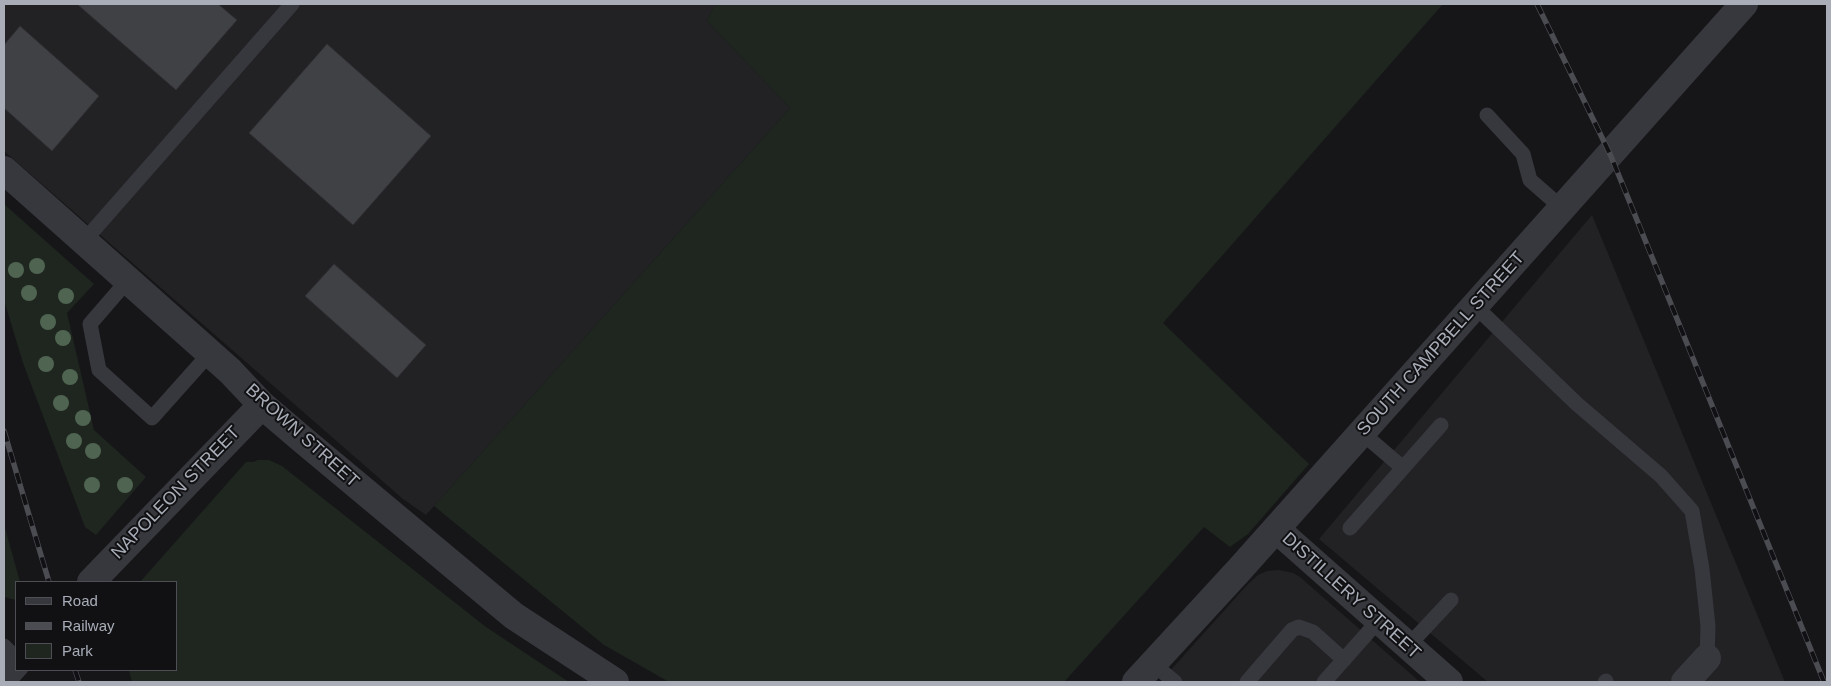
<!DOCTYPE html>
<style>
body{margin:0}
#map{position:relative;width:1831px;height:686px;overflow:hidden;background:#161618;font-family:Helvetica,sans-serif}
canvas{display:block}
.frame{position:absolute;inset:0;border:5px solid #a8adb8;pointer-events:none}
.legend{position:absolute;left:15px;top:581px;width:162px;height:90px;box-sizing:border-box;background:#111113;border:1px solid #4d4f55;margin:0;padding:6px 9px;list-style:none;font-size:15px;color:#a8adb8}
.legend li{display:flex;align-items:center;gap:10px;height:25px}
.legend b{width:25px;border:1px solid #4d4f55}
</style>
<div id="map">
<canvas width="1831" height="686"></canvas>
<div class="frame"></div>
<ul class="legend">
<li><b style="height:6px;background:#37383d"></b>Road</li>
<li><b style="height:6px;background:#4a4c52"></b>Railway</li>
<li><b style="height:14px;background:#1e261f"></b>Park</li>
</ul>
</div>
<script>
const context = document.querySelector('canvas').getContext('2d');
context.lineJoin = 'round';
function paint(path, color) {
  context.fillStyle = color;
  context.fill(path, 'evenodd');
}
function shape(rows) {
  const path = new Path2D();
  for (const r of rows) {
    path.moveTo(r[0], r[1]);
    for (let i = 2; i < r.length; i += 2) path.lineTo(r[i], r[i + 1]);
  }
  return path;
}
function stroke(path, color, width, dash) {
  context.strokeStyle = color;
  context.lineWidth = width;
  context.lineCap = dash ? 'butt' : 'round';
  context.setLineDash(dash || []);
  context.stroke(path);
}
function drawText(font, color, halo, rows, align = 'center') {
  context.font = font + ' Helvetica,sans-serif';
  context.lineWidth = 4;
  context.setLineDash([]);
  context.textBaseline = 'middle';
  context.strokeStyle = halo;
  context.fillStyle = color;
  for (const [text, x, y, turn = 0] of rows) {
    context.save();
    context.translate(x, y);
    context.rotate((+turn || 0) * Math.PI / 180);
    context.textAlign = isNaN(turn) ? turn : align;
    if (halo) context.strokeText(text, 0, 0);
    context.fillText(text, 0, 0);
    context.restore();
  }
}
paint(shape([
 [4,4,715,4,707,21,790,108,426,515,403,499,4,151],
 [1592,215,1785,682,1488,682,1319,539],
 [1279,570,1293,573,1300,577,1420,682,1160,682,1248,584,1258,575,1267,571]
]), '#222225');
paint(shape([
 [715,4,1443,4,1163,323,1309,464,1248,534,1230,547,1204,527,1064,682,669,682,604,645,434,506,790,108,707,21],
 [4,204,94,284,67,313,94,430,146,477,96,535,85,527,23,363,4,300],
 [258,460,269,460,282,466,486,627,569,682,548,681,547,682,132,682,129,670,176,670,176,582,140,582,246,462,253,462],
 [4,524,20,582,16,582,16,600,4,597]
]), '#1e261f');
const building = shape([
 [77,4,218,4,237,20,176,90,77,4],
 [20,26,99,96,52,151,4,108,4,45,20,26],
 [327,44,431,136,353,225,249,133,327,44],
 [334,264,426,345,397,378,305,296,334,264]
]);
paint(building, '#404145');
stroke(building, '#303034', 1);
stroke(shape([
 [1487,115,1523,154,1530,180,1562,208],
 [84,241,292,4],
 [128,280,90,324,99,370,152,418,210,353],
 [1475,306,1577,404,1661,476,1692,511,1702,569,1708,626,1707,658],
 [1362,433,1403,468],
 [1350,528,1441,425],
 [4,646,16,658],
 [1408,646,1451,600],
 [1153,664,1175,682],
 [1247,682,1292,630,1299,627,1313,632,1344,660],
 [1324,682,1379,620],
 [1605,682,1606,681]
]), '#37383d', 15);
stroke(shape([
 [4,170,230,371,262,405,303,440,514,616,615,682],
 [1276,529,1449,682],
 [91,582,262,405],
 [4,677,16,664],
 [1136,682,1240,569,1744,4],
 [1685,682,1707,658]
]), '#37383d', 28);
const rail = shape([
 [1537,4,1610,154,1624,188,1824,682],
 [4,431,49,582],
 [75,670,79,682]
]);
stroke(rail, '#4a4c52', 5.5);
stroke(rail, '#111113', 4, [11]);
context.fillStyle = '#506452';
for (const [x, y] of [
 [37,266],
 [16,270],
 [29,293],
 [66,296],
 [48,322],
 [63,338],
 [46,364],
 [70,377],
 [61,403],
 [83,418],
 [74,441],
 [93,451],
 [92,485],
 [125,485]
]) {
  context.beginPath();
  context.arc(x, y, 8, 0, 2 * Math.PI);
  context.fill();
}
drawText('18px', '#a8adb8', '#111113', [
 ["SOUTH CAMPBELL STREET",1441,344,-48],
 ["BROWN STREET",302,436,42],
 ["NAPOLEON STREET",176,493,-46],
 ["DISTILLERY STREET",1351,596,42]
]);
</script>
